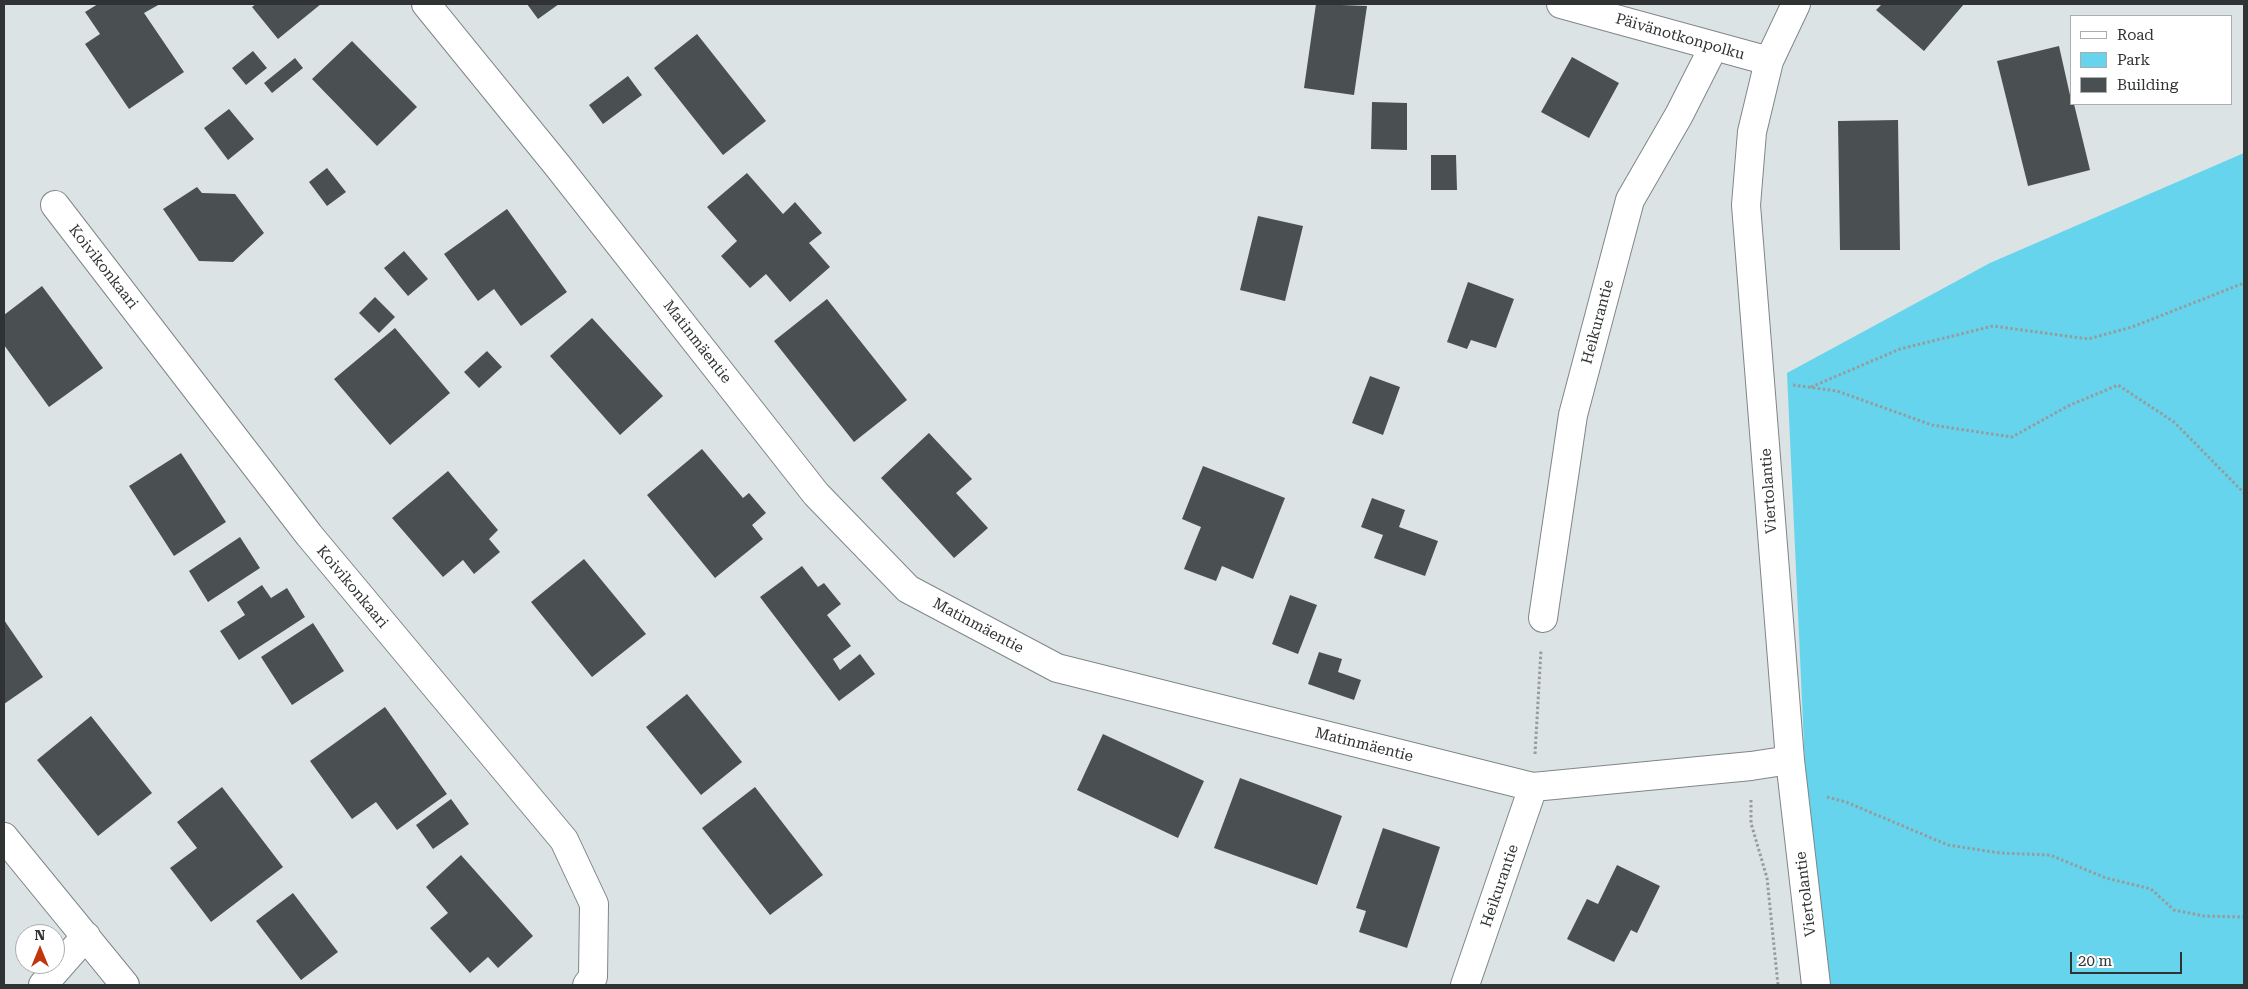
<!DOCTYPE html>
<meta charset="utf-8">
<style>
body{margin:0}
#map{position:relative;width:2248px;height:989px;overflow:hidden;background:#dbe3e5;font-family:"Roboto Serif",serif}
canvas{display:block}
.frame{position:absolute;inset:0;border:5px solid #303334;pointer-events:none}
.legend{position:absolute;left:2070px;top:15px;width:162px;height:90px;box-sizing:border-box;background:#fff;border:1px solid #acadae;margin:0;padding:6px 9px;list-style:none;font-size:15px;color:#303334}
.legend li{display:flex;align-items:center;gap:10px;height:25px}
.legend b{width:25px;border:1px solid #acadae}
.north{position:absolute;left:15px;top:924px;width:50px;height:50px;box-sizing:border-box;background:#fff;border:1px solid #acadae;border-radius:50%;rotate:0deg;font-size:14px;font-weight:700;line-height:20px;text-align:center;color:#303334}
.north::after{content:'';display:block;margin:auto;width:18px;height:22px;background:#c0370e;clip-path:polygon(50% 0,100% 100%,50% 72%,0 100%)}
.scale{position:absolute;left:2070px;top:952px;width:112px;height:22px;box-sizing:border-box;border:2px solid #303334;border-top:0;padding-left:6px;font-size:15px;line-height:18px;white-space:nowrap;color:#303334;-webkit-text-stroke:4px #fff;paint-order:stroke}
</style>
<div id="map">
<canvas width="2248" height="989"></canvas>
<div class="frame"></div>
<ul class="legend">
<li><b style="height:6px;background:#fff"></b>Road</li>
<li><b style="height:14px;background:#66d4ed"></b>Park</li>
<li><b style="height:14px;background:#4a5051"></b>Building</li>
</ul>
<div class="north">N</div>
<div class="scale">20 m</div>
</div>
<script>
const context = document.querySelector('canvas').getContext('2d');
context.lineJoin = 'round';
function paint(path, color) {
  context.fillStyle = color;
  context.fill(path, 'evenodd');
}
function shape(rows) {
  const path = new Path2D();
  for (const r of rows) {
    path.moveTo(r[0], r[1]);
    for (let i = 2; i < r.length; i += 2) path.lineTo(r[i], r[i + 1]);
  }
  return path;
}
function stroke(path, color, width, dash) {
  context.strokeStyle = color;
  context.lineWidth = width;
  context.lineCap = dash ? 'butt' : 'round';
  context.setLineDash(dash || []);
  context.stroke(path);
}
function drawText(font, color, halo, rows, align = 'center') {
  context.font = font + ' "Roboto Serif",serif';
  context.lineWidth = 5;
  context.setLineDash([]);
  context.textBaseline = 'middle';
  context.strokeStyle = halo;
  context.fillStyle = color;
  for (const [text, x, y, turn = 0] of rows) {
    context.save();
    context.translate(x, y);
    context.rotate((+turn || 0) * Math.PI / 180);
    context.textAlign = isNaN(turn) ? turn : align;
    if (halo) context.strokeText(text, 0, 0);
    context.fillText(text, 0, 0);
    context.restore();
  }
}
paint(shape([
 [2244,153,2244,985,1815,985,1787,373,1990,263]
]), '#66d4ed');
paint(shape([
 [98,4,160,4,144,13,184,72,129,109,85,44,100,34,85,12],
 [256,4,321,4,278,39,252,7],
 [527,4,559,4,538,19],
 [1316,4,1367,6,1354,95,1304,88],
 [1882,4,1964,4,1924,51,1876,10],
 [697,34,766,121,723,155,654,68],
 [352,41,417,107,377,146,312,79],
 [2059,46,2072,104,2074,104,2090,170,2028,186,1997,61],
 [253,51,267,68,246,85,232,68],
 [1572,57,1619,83,1589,138,1541,112],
 [295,58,303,68,272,93,264,83],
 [628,76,642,95,603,124,589,105],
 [1372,102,1407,103,1407,150,1371,149],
 [229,109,254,139,228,160,204,128],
 [1898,120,1900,250,1840,250,1838,121],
 [1431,155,1456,155,1457,190,1431,190],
 [327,168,346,192,327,206,309,182],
 [747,173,783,214,795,202,822,233,809,243,830,267,790,302,766,274,750,288,721,256,737,241,707,207],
 [197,187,202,193,235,194,264,233,233,262,199,261,163,209],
 [507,209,567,292,521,326,494,289,478,301,444,254],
 [1258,216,1303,226,1285,301,1240,290],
 [404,251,428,279,408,296,384,268],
 [1468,282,1514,299,1496,348,1471,340,1467,349,1447,342],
 [42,286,103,368,49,407,4,345,4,315],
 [375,297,395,317,379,333,359,313],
 [827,299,907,400,854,442,774,341],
 [592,318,663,396,620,435,550,356],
 [395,328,450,393,390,445,334,379],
 [487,351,502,367,479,388,464,372],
 [1370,376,1400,387,1383,435,1352,423],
 [929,433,972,479,956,493,988,528,954,558,881,478],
 [702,449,743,498,749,493,766,513,752,525,763,539,715,578,647,495],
 [181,453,226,522,174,556,129,486],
 [1203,466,1285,498,1253,579,1222,566,1216,581,1184,569,1201,527,1182,519],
 [448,471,498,530,489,539,500,552,474,574,463,560,443,577,392,518],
 [1372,498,1405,510,1399,527,1438,541,1425,576,1374,558,1383,535,1361,527],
 [240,537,260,568,208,602,189,571],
 [584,559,646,634,592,677,531,602],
 [802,566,818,587,824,583,841,604,827,615,851,646,833,659,840,670,860,654,875,674,839,701,760,597],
 [262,585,271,598,287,588,305,617,239,660,220,631,245,615,237,602],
 [1290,595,1317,605,1298,654,1272,644],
 [4,620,43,677,4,704],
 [313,623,344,671,292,705,261,657],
 [1319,652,1342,659,1338,672,1361,680,1354,700,1308,684],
 [687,694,742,762,701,795,646,727],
 [385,707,447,794,397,830,376,802,352,819,310,761],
 [91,716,152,793,98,836,37,760],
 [1103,734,1204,781,1178,838,1077,790],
 [1240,778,1342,816,1317,885,1214,848],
 [222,787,283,867,211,922,170,868,197,848,177,822],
 [755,787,823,875,770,915,702,828],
 [451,799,469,824,433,849,416,825],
 [1383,828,1440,847,1407,948,1359,932,1366,911,1356,908],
 [461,855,533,936,498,968,488,957,470,973,430,928,448,913,426,887],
 [1617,865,1660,886,1637,933,1631,930,1614,962,1567,939,1587,899,1598,904],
 [293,893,338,952,301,980,256,921]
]), '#4a5051');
const minor = shape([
 [426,4,557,165,816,494,908,589,1057,668,1533,787,1751,766,1790,760],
 [1561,4,1769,61],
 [1796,4,1769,61,1752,132,1746,205,1790,760,1816,985],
 [55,205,309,535,564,840,594,904,593,977,587,985],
 [1543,618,1573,415,1630,200,1679,115,1714,46],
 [4,837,125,985],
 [43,985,86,936],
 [1465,985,1533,787]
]);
stroke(minor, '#808688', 30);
stroke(shape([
 [1793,385,1837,391,1932,425,2012,437,2068,406,2118,385,2174,422,2244,493],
 [1811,387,1900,349,1993,326,2088,339,2132,327,2244,283],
 [1535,754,1541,650],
 [1827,797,1846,802,1948,845,2000,853,2050,855,2106,878,2151,889,2174,910,2204,916,2244,917],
 [1751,800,1751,823,1767,878,1778,985]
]), '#969c9e', 3, [2.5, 2.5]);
stroke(minor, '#fff', 28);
drawText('15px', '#303334', '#fff', [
 ["Päivänotkonpolku",1680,37,16],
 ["Koivikonkaari",103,267,52],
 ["Heikurantie",1598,322,-75],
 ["Matinmäentie",697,342,52],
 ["Viertolantie",1769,491,-94],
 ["Koivikonkaari",352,587,50],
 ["Matinmäentie",978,626,28],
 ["Matinmäentie",1364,745,14],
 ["Heikurantie",1500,886,-71],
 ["Viertolantie",1806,894,-97]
]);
</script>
